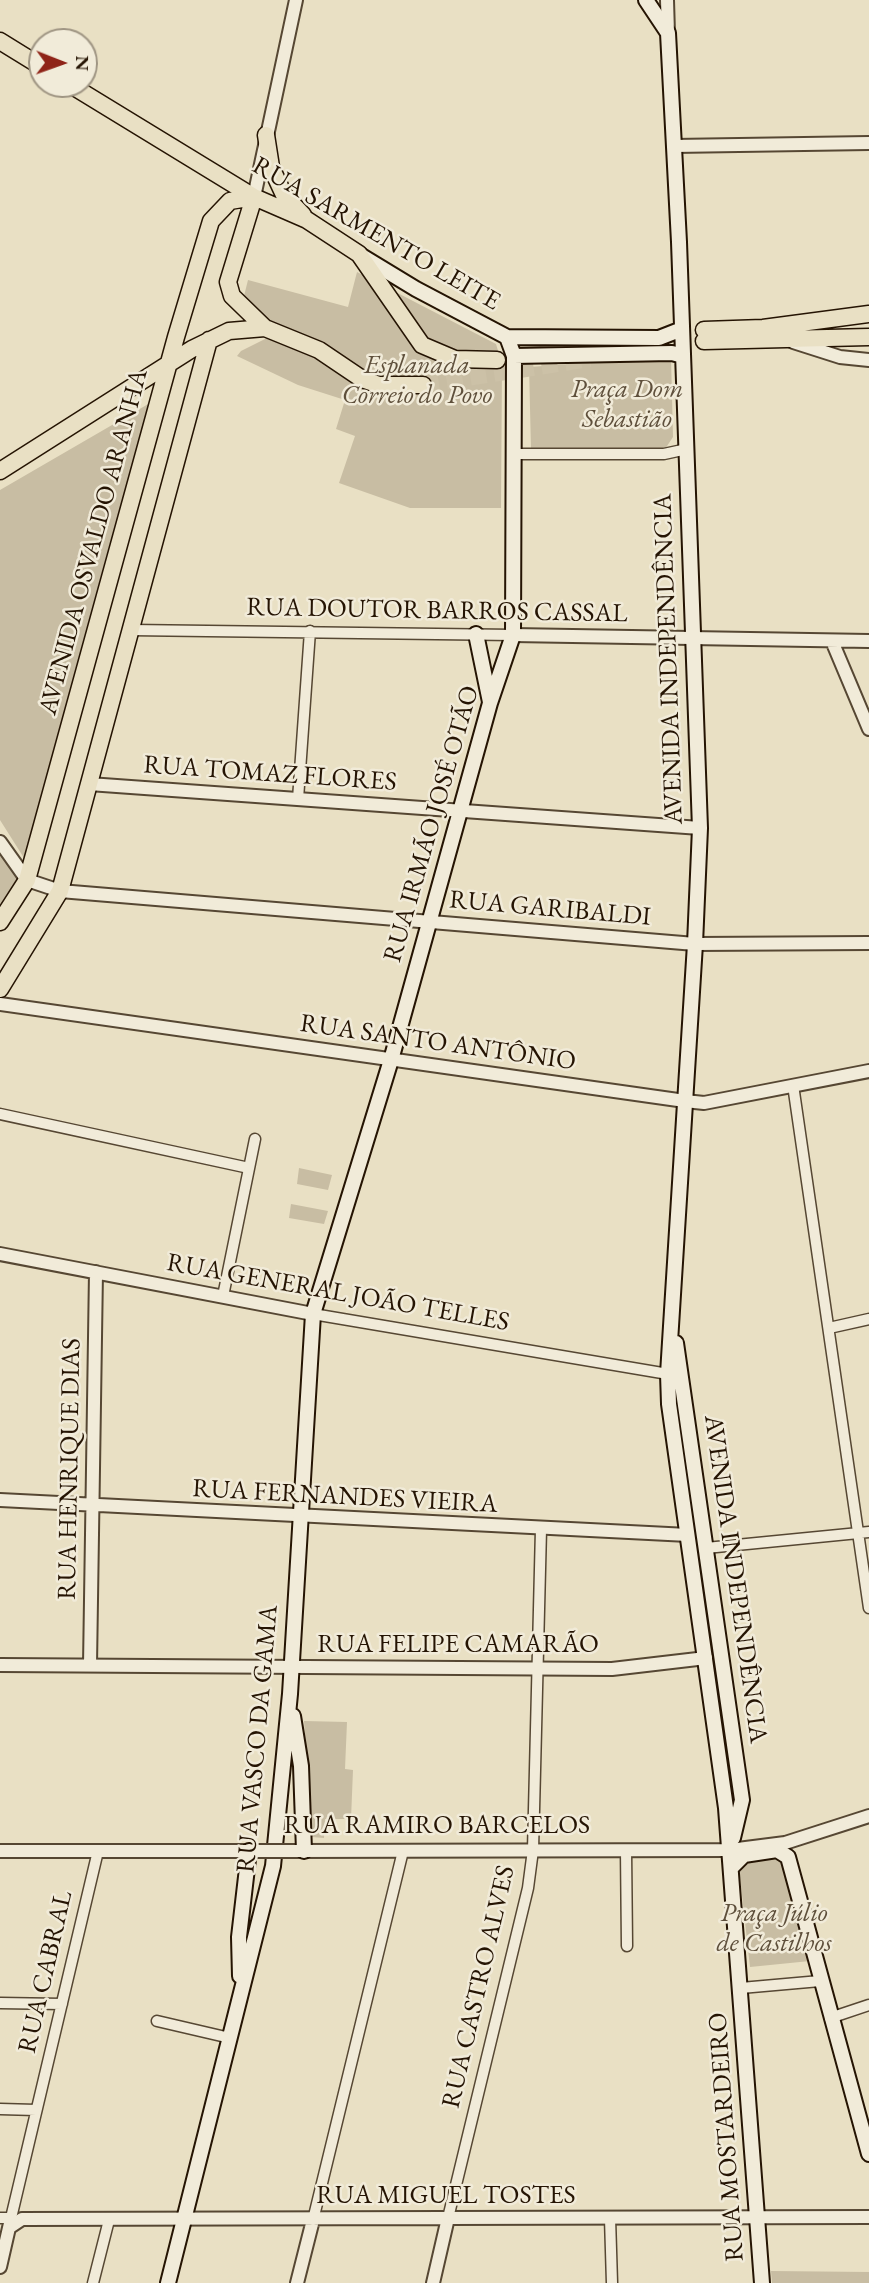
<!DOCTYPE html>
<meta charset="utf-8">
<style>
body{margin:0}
#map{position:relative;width:869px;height:2283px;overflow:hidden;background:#e9e0c4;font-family:"EB Garamond",serif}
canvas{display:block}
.north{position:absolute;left:28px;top:28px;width:70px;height:70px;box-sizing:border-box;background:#f1ebd9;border:2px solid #9f9583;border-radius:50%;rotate:91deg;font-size:19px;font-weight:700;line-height:28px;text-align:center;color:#251403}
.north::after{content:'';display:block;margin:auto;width:24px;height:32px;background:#8f2418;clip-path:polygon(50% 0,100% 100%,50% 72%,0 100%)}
</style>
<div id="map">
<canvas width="869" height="2283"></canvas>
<div class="north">N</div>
</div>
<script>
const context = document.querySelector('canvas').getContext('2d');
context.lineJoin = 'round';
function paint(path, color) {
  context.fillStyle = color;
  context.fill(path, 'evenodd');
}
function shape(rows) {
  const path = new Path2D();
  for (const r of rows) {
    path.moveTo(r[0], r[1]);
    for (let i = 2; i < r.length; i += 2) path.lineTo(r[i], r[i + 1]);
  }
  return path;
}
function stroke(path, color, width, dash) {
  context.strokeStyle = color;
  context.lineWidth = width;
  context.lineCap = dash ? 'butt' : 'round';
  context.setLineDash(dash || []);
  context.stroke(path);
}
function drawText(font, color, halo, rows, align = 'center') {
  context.font = font + ' "EB Garamond",serif';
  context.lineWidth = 5;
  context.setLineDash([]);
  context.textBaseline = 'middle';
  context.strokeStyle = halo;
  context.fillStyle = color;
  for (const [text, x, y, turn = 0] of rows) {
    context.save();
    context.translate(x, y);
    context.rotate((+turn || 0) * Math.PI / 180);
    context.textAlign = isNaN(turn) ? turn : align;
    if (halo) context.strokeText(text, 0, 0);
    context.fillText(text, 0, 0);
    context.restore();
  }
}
paint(shape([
 [357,272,496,344,502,364,501,508,410,508,339,483,355,436,336,429,345,400,298,385,237,356,241,351,275,334,244,296,248,280,348,307],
 [671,357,673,437,663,452,531,449,529,367],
 [150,403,108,550,24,858,0,820,0,490],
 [0,855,17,878,0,909],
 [299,1168,332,1175,328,1190,297,1184],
 [291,1204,328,1211,324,1224,289,1218],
 [304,1721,347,1722,345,1769,353,1770,351,1819,325,1819,324,1838,312,1837],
 [776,1855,785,1862,810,1961,750,1967,739,1868,745,1859],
 [771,2271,869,2272,869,2283,772,2283]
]), '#c8bda3');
stroke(shape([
 [650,349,704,341],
 [564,350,625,342],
 [423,385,590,359]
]), '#ccc1a7', 16, [16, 8]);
const minor = shape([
 [514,454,664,454,687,449],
 [131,630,513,635],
 [298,799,310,631],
 [793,1085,869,1608],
 [0,1114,249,1168],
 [223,1296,255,1139],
 [313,1314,668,1374],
 [829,1328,869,1319],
 [706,1548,869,1532],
 [626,1850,627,1946],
 [741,1988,820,1981],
 [0,2003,62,2004],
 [830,2018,869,2005],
 [157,2021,230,2038],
 [0,2109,36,2110],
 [0,2218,11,2218,98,1851],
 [448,2218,528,1888,533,1850,541,1529],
 [610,2218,612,2283],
 [313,2220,403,1851],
 [93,2283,109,2220]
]);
const tertiary = shape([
 [667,0,668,33],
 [674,146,869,143],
 [254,197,296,0],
 [793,342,840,357,869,360],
 [513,635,869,641],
 [832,641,869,729],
 [89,784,700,828],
 [0,842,27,880,60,891,695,944,869,943],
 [0,1004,685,1101,704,1103,869,1071],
 [0,1254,313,1314],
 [0,1500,688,1535],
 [0,1665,612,1669,706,1658],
 [90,1665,96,1272],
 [0,1851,255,1851],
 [294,1851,730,1850,785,1843,869,1816],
 [10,2227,22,2219,869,2217],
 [0,2267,11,2219],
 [297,2283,313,2220],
 [433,2283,448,2218]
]);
const secondary = shape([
 [646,0,668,33,679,242,700,828,695,944,668,1374,669,1404,726,1808,762,2283],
 [360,255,416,289,507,337,659,338,682,329],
 [514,356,672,353,683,356],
 [476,634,490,702],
 [676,1343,742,1800,733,1838],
 [293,1716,301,1766,304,1851],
 [731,1868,744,1855,777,1850,788,1857,869,2154],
 [240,1976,239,1937,249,1851],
 [168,2283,273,1866,290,1694,313,1314,391,1060,490,703,513,635,514,356,507,337]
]);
const primary = shape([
 [0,41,42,67],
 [69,84,254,197,307,220,359,254,422,345,455,359,497,360],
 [266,135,271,167,284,195,303,215],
 [254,197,228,282,232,296,265,328],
 [704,330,763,328,869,314],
 [704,341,869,337],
 [0,471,192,349,229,331,265,328,319,350,362,379,379,385,423,385],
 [0,922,27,880,176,337,211,221,230,201,254,197],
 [0,989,60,891,209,340]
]);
stroke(minor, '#564733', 13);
stroke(tertiary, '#564733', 16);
stroke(secondary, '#251403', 18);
stroke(primary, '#251403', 19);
stroke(minor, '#f1ebd9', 10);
stroke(tertiary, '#f1ebd9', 12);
stroke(secondary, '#f1ebd9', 14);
stroke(primary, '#e9e0c4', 16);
const tertiaryBridge = shape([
 [255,1851,294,1851]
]);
stroke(tertiaryBridge, '#564733', 16, []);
stroke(tertiaryBridge, '#f1ebd9', 12);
drawText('26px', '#251403', '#f1ebd9', [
 ["RUA SARMENTO LEITE",376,234,30],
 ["AVENIDA OSVALDO ARANHA",94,542,-75],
 ["RUA DOUTOR BARROS CASSAL",437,611,1],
 ["AVENIDA INDEPENDÊNCIA",669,659,-92],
 ["RUA TOMAZ FLORES",270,774,4],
 ["RUA IRMÃO JOSÉ OTÃO",432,824,-74],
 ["RUA GARIBALDI",550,909,5],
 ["RUA SANTO ANTÔNIO",438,1043,8],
 ["RUA GENERAL JOÃO TELLES",338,1293,10],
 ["RUA HENRIQUE DIAS",70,1469,-89],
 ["RUA FERNANDES VIEIRA",345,1497,3],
 ["AVENIDA INDEPENDÊNCIA",735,1579,82],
 ["RUA FELIPE CAMARÃO",458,1645],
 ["RUA VASCO DA GAMA",258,1739,-85],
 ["RUA RAMIRO BARCELOS",437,1826],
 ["RUA CABRAL",46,1972,-77],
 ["RUA CASTRO ALVES",479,1987,-77],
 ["RUA MOSTARDEIRO",727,2137,-94],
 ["RUA MIGUEL TOSTES",446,2196]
]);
drawText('italic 26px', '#5e4f3b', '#f1ebd9', [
 ["Esplanada",417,366],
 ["Correio do Povo",417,396],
 ["Praça Dom",627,390],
 ["Sebastião",627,420],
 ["Praça Júlio",774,1914],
 ["de Castilhos",774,1944]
]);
</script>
